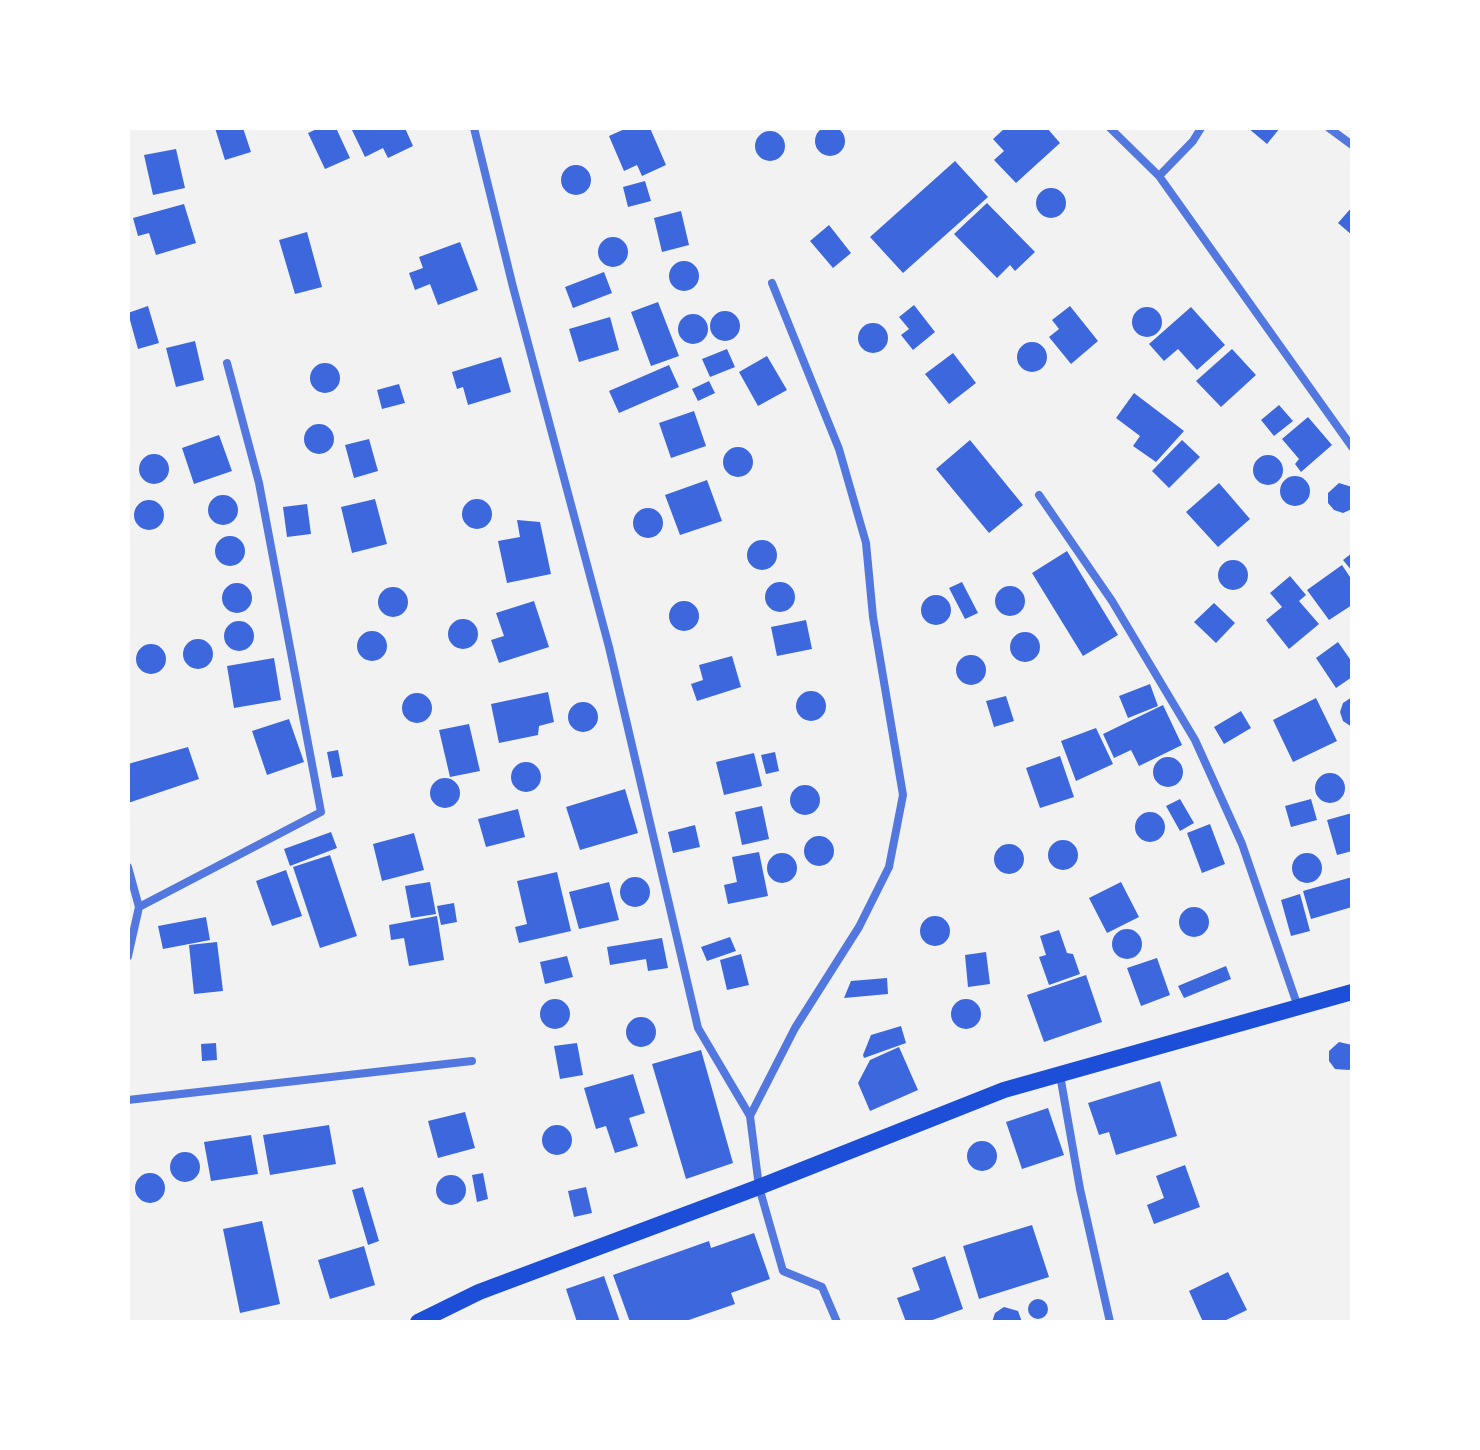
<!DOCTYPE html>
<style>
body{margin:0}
#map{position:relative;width:1480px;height:1450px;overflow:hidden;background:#f2f2f2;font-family:"Work Sans",sans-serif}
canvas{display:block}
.frame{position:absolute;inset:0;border:130px solid #fff;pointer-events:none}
</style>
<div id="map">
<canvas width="1480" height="1450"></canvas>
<div class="frame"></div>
</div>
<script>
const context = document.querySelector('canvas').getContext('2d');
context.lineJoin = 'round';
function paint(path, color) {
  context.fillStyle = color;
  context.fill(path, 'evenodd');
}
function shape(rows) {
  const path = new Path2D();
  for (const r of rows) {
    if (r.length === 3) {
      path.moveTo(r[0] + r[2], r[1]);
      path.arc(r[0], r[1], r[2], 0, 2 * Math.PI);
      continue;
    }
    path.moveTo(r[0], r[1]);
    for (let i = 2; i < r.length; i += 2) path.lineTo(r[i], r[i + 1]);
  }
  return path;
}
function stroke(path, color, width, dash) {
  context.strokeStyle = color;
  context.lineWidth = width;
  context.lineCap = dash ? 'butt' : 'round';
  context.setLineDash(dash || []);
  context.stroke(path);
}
paint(shape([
 [830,141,15],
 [215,128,243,128,251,152,225,160],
 [319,128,336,128,350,158,325,169,308,133],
 [351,128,405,128,413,146,388,158,383,148,365,157],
 [627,128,650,128,666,165,642,176,637,165,624,171,609,136],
 [1005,128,1047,128,1060,143,1016,183,994,160,1004,151,993,139],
 [1248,128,1280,128,1267,144],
 [770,146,15],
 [176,149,185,188,153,195,144,155],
 [955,161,988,197,903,273,870,237],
 [576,180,15],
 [645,181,651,201,628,207,623,187],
 [1051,203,15],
 [987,203,1035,252,1015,271,1010,265,997,278,954,234],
 [184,204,196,243,156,255,149,233,138,236,133,218],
 [1352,207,1352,235,1338,223],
 [681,211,689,245,662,252,654,218],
 [829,225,851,253,833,268,810,241],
 [307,232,322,287,295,294,279,240],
 [613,252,15],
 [460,242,478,290,438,305,430,284,415,290,409,273,423,268,419,257],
 [684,276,15],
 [604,272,612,293,573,308,565,287],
 [658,302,679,356,651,366,631,312],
 [914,305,935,332,913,350,901,335,909,329,899,317],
 [148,306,159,343,138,349,128,313],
 [1070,306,1098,341,1071,364,1049,337,1059,329,1052,320],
 [1191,307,1225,345,1197,370,1178,349,1164,361,1149,344],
 [1147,322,15],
 [725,326,15],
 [693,329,15],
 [610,317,619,350,579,362,569,329],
 [873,338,15],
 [195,341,204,380,176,387,166,348],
 [1032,357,15],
 [727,349,735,367,710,377,702,359],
 [1232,349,1256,375,1221,407,1196,381],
 [953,353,976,383,949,404,925,374],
 [767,356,787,390,758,406,739,372],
 [501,357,511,392,468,405,463,387,457,389,452,372],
 [325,378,15],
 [669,365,679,387,619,413,609,391],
 [709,381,715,393,698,401,692,389],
 [399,384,405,403,382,409,377,390],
 [1134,393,1184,431,1156,462,1133,446,1140,436,1116,418],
 [1279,405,1293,421,1274,436,1261,420],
 [694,411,706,446,671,458,659,423],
 [1308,417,1332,445,1301,472,1295,464,1299,459,1282,439],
 [319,439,15],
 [219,435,232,471,194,484,182,448],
 [369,439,378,471,354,478,345,445],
 [970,440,1023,505,989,533,936,469],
 [1182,440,1200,457,1169,488,1152,471],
 [738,462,15],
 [154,469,15],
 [1268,470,15],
 [1295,491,15],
 [707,480,722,521,680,535,665,495],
 [1219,483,1250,519,1218,547,1186,512],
 [1339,483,1352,487,1352,509,1343,513,1334,510,1328,503,1328,493],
 [223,510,15],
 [375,499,387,544,352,553,341,507],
 [477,514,15],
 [149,515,15],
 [307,504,311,534,287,537,283,507],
 [648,523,15],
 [517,520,540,522,551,574,507,583,498,541,520,537],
 [230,551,15],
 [762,555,15],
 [1067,551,1118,635,1083,656,1032,573],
 [1352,553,1352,571,1343,560],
 [1233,575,15],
 [1342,565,1352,580,1352,605,1329,620,1307,590],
 [1290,576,1306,595,1299,601,1319,624,1289,649,1266,620,1282,607,1270,593],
 [962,582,978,613,965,619,949,588],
 [780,597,15],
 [237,598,15],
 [1010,601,15],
 [393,602,15],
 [936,610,15],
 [534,601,549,647,499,663,491,640,504,636,496,613],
 [684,616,15],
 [1214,603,1235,623,1216,643,1194,622],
 [463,634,15],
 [806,620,812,649,777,656,771,627],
 [239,636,15],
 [372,646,15],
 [1025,647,15],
 [198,654,15],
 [1338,642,1352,662,1352,677,1336,688,1316,658],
 [151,659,15],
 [971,670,15],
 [732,656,741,687,697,701,691,684,703,680,699,665],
 [274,658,281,700,234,708,227,666],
 [1150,684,1158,706,1128,718,1119,696],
 [811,706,15],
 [548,692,554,722,539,726,538,735,499,743,491,704],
 [417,708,15],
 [1006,696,1014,721,994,727,986,701],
 [1352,697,1352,727,1343,721,1340,712,1343,703],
 [1316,698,1337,741,1293,762,1273,720],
 [583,717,15],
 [1163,705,1182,745,1139,766,1131,750,1114,758,1103,734],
 [1241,711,1251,728,1224,744,1214,727],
 [289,719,304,762,267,775,252,731],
 [469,724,480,771,450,777,439,730],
 [1096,728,1113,764,1076,781,1061,741],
 [188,747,199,779,128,803,128,764],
 [338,750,343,776,332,778,327,752],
 [775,752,779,771,766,774,761,755],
 [754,753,762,786,724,795,716,762],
 [1060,756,1074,797,1040,808,1026,768],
 [1168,772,15],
 [526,777,15],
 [1330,788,15],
 [445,793,15],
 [805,800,15],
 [625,789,638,833,580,850,566,807],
 [1180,799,1194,823,1180,831,1166,806],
 [1311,799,1317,820,1291,827,1285,806],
 [762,806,769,839,742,845,735,812],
 [518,809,525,837,486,847,478,819],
 [1150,827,15],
 [1352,813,1352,851,1337,855,1327,820],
 [1210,824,1225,864,1202,873,1187,833],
 [695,825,700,847,673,853,668,832],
 [331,832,337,848,290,866,284,849],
 [414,833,424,870,382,881,373,844],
 [819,851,15],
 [1063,855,15],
 [1009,859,15],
 [759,852,768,896,728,904,724,885,737,882,732,857],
 [1307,868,15],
 [782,868,15],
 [330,855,357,936,320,948,293,867],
 [286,870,302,916,272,926,256,881],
 [557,872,571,931,519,943,515,927,527,924,517,881],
 [1352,877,1352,907,1311,919,1303,891],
 [635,892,15],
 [430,882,436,914,411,918,405,886],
 [609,882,619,920,579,929,569,892],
 [1121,882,1139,917,1107,933,1089,898],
 [1300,894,1310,931,1291,936,1281,900],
 [454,903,457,922,441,925,437,906],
 [1194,922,15],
 [437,916,444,960,409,966,404,938,391,940,389,925],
 [935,931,15],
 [206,917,210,940,163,949,158,926],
 [1127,944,15],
 [1059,930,1067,953,1073,954,1080,974,1049,985,1039,957,1046,955,1040,936],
 [730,937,736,951,707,961,701,947],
 [662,938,668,968,648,971,646,959,610,965,607,947],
 [217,942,223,991,194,994,189,945],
 [986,952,990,984,968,987,965,955],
 [741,954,749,985,727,990,720,960],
 [567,956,573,977,545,984,540,962],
 [1157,958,1170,995,1141,1006,1127,968],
 [1226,966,1231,979,1184,998,1178,986],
 [1086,975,1102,1022,1044,1042,1027,995],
 [887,978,888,994,844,998,851,981],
 [966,1014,15],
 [555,1014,15],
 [641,1032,15],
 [901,1026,906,1043,864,1058,863,1055,871,1035],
 [1339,1042,1352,1045,1352,1068,1349,1070,1335,1069,1329,1061,1329,1051],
 [216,1043,217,1060,202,1061,201,1044],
 [577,1043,583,1075,560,1079,554,1046],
 [899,1047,918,1090,870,1111,858,1083,870,1060],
 [701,1050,733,1163,686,1179,652,1064],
 [633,1074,645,1113,629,1118,638,1146,615,1153,606,1126,596,1129,584,1088],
 [1160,1081,1177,1136,1116,1155,1109,1132,1099,1135,1088,1103],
 [1048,1108,1064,1155,1022,1169,1006,1122],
 [465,1112,475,1148,438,1158,428,1121],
 [329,1125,336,1164,270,1175,263,1135],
 [557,1140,15],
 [251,1135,258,1174,211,1181,204,1142],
 [982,1156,15],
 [185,1167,15],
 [1185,1165,1200,1207,1154,1224,1147,1205,1164,1198,1156,1176],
 [483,1173,488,1199,477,1202,472,1175],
 [150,1188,15],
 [451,1190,15],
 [363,1187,379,1241,368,1245,352,1190],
 [586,1187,592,1213,574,1217,568,1191],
 [262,1221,280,1304,240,1313,223,1229],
 [1032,1225,1049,1277,979,1299,963,1246],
 [754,1233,770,1279,731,1293,735,1304,683,1322,630,1322,613,1275,709,1241,711,1248],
 [364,1246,375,1285,330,1299,318,1260],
 [945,1256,963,1309,927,1322,906,1322,897,1298,920,1290,912,1268],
 [1228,1272,1247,1310,1222,1322,1203,1322,1189,1291],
 [604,1276,620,1322,577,1322,566,1289],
 [1038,1309,10],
 [1004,1307,1018,1311,1022,1322,992,1322,995,1313]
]), '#3d67dc');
stroke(shape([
 [474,128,513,287,609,647,698,1028,750,1116],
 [1110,128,1159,176,1352,447],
 [1329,128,1352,145],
 [1159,176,1193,141,1201,128],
 [772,283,839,449,866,543,873,617,903,795,889,867,859,927,795,1028,750,1116,759,1187,783,1271,822,1287,837,1322],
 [1039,495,1112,601,1195,740,1242,844,1298,1007],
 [128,867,139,907,128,956],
 [139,907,321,812,259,483,227,363],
 [1060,1075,1080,1189,1110,1322],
 [128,1100,472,1061]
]), '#5277de', 8);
stroke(shape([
 [418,1322,479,1292,759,1187,1004,1090,1352,992]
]), '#1d4ed8', 16);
</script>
